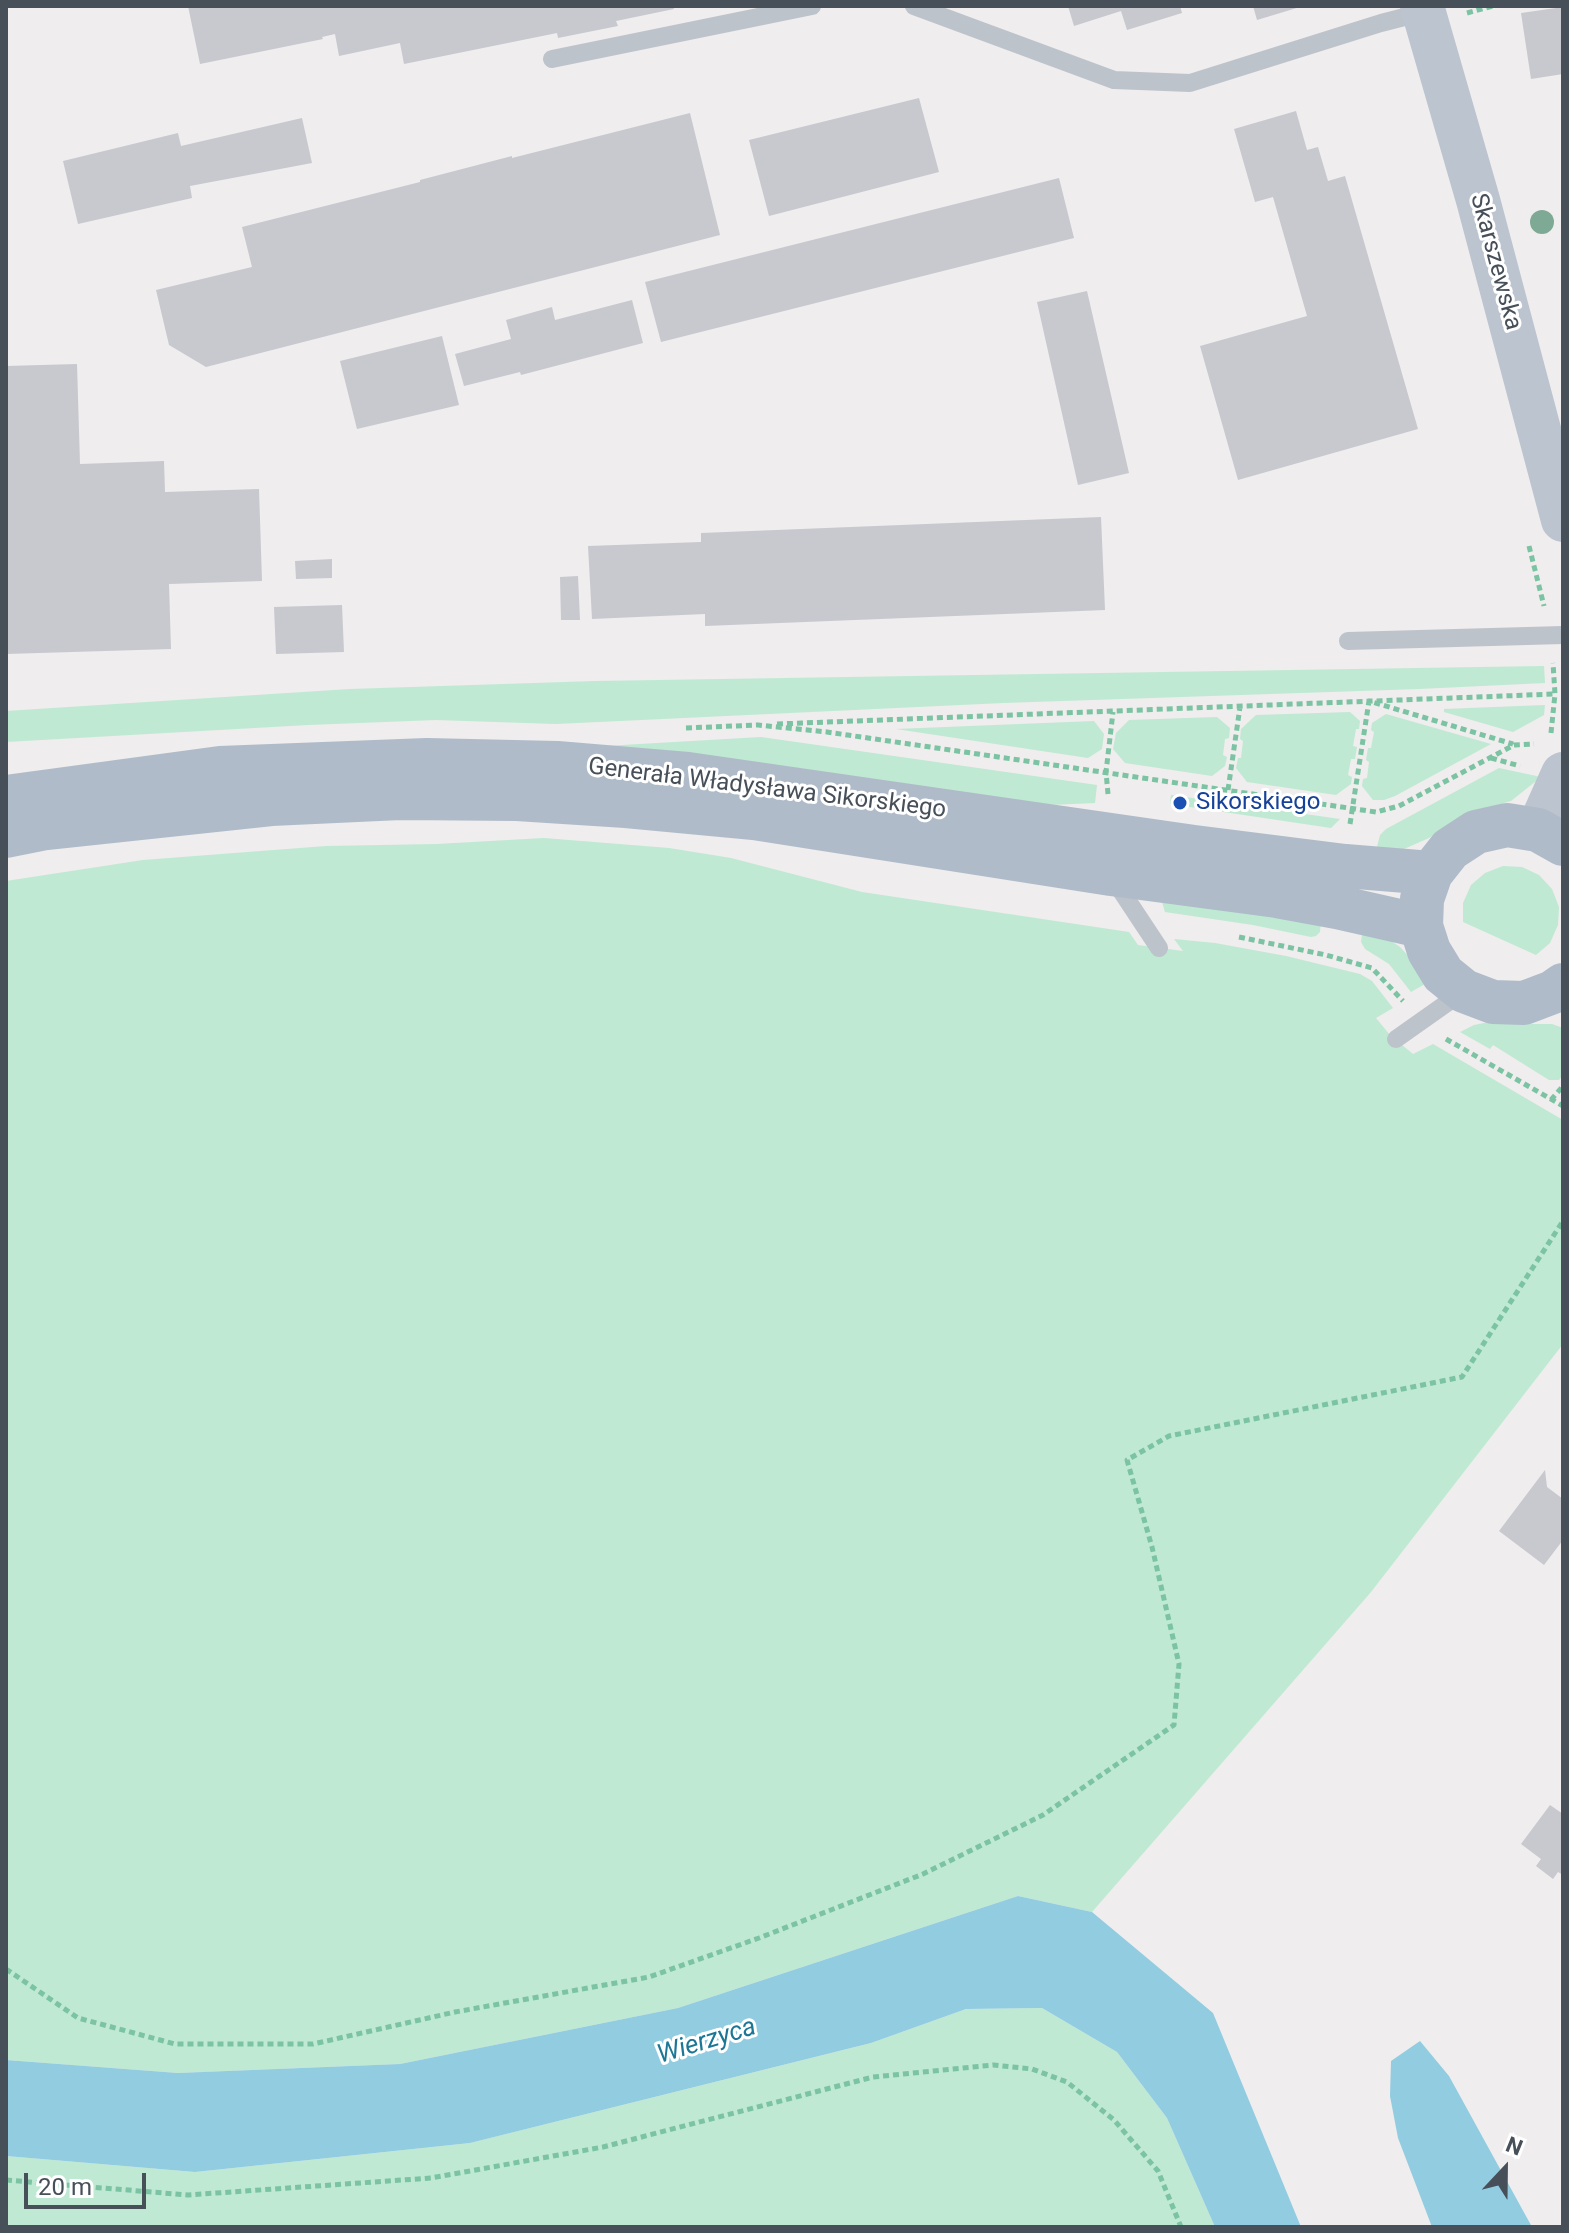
<!DOCTYPE html>
<meta charset="utf-8">
<style>
body{margin:0}
#map{position:relative;width:1569px;height:2233px;overflow:hidden;background:#efeded;font-family:Roboto,sans-serif}
canvas{display:block}
.frame{position:absolute;inset:0;border:8px solid #474f58;pointer-events:none}
.north{position:absolute;left:1465px;top:2129px;width:80px;height:80px;-webkit-text-stroke:6px #fff;paint-order:stroke;rotate:22deg;font-size:22px;font-weight:700;line-height:32px;text-align:center;color:#474f58}
.north::after{content:'';display:block;margin:auto;width:28px;height:36px;background:#474f58;clip-path:polygon(50% 0,100% 100%,50% 72%,0 100%)}
.scale{position:absolute;left:24px;top:2173px;width:122px;height:36px;box-sizing:border-box;border:4px solid #474f58;border-top:0;padding-left:10px;font-size:24px;line-height:28px;white-space:nowrap;color:#474f58;-webkit-text-stroke:6px #fff;paint-order:stroke}
</style>
<div id="map">
<canvas width="1569" height="2233"></canvas>
<div class="frame"></div>
<div class="north">N</div>
<div class="scale">20 m</div>
</div>
<script>
const context = document.querySelector('canvas').getContext('2d');
context.lineJoin = 'round';
function paint(path, color) {
  context.fillStyle = color;
  context.fill(path, 'evenodd');
}
function shape(rows) {
  const path = new Path2D();
  for (const r of rows) {
    path.moveTo(r[0], r[1]);
    for (let i = 2; i < r.length; i += 2) path.lineTo(r[i], r[i + 1]);
  }
  return path;
}
function stroke(path, color, width, dash) {
  context.strokeStyle = color;
  context.lineWidth = width;
  context.lineCap = dash ? 'butt' : 'round';
  context.setLineDash(dash || []);
  context.stroke(path);
}
function drawText(font, color, halo, rows, align = 'center') {
  context.font = font + ' Roboto,sans-serif';
  context.lineWidth = 6;
  context.setLineDash([]);
  context.textBaseline = 'middle';
  context.strokeStyle = halo;
  context.fillStyle = color;
  for (const [text, x, y, turn = 0] of rows) {
    context.save();
    context.translate(x, y);
    context.rotate((+turn || 0) * Math.PI / 180);
    context.textAlign = isNaN(turn) ? turn : align;
    if (halo) context.strokeText(text, 0, 0);
    context.fillText(text, 0, 0);
    context.restore();
  }
}
paint(shape([
 [1544,666,1545,683,1419,689,1003,703,556,724,436,720,308,725,6,742,6,711,350,689,596,681],
 [1545,705,1544,715,1513,732,1444,712,1444,709],
 [1350,712,1360,721,1359,729,1356,729,1353,746,1357,747,1355,759,1351,759,1348,775,1352,777,1351,784,1336,795,1247,782,1236,768,1238,758,1241,758,1243,741,1240,739,1241,729,1256,715],
 [1386,714,1491,744,1395,796,1384,800,1373,800,1362,786,1363,779,1367,778,1369,762,1366,760,1368,748,1371,748,1374,732,1371,730,1372,723],
 [1217,717,1230,728,1229,738,1225,739,1223,755,1227,757,1225,766,1212,776,1125,763,1113,749,1116,733,1129,720],
 [1094,721,1104,734,1102,749,1088,758,896,729],
 [761,737,1097,785,1095,803,1005,807,536,750],
 [1499,768,1541,777,1511,801,1472,812,1429,838,1404,849,1376,851,1380,835,1386,829],
 [1171,795,1340,819,1331,828,1170,804],
 [544,838,669,848,731,858,862,892,1129,932,1138,945,1183,951,1174,939,1215,943,1286,956,1360,974,1372,981,1393,1008,1376,1018,1390,1035,1413,1054,1433,1044,1563,1120,1563,1344,1371,1592,1092,1912,1018,1896,678,2008,400,2064,178,2073,6,2060,6,881,143,860,326,846,437,844],
 [1503,866,1522,867,1539,875,1552,889,1559,907,1558,925,1550,943,1536,955,1463,922,1463,903,1471,885,1485,873],
 [1159,892,1321,919,1320,932,1316,936,1311,937,1253,925,1165,912],
 [1363,928,1385,937,1400,947,1413,961,1425,984,1411,992,1389,964,1365,949,1361,942],
 [1489,1022,1502,1024,1552,1024,1563,1028,1563,1075,1559,1080,1549,1080,1493,1045,1490,1049,1460,1032,1474,1025],
 [1042,2008,1117,2052,1167,2118,1215,2227,6,2227,6,2156,195,2172,470,2143,871,2043,966,2009]
]), '#bfe9d2');
paint(shape([
 [1018,1896,1092,1912,1213,2013,1301,2227,1215,2227,1167,2118,1117,2052,1042,2008,966,2009,871,2043,470,2143,195,2172,6,2156,6,2060,178,2073,400,2064,678,2008],
 [1420,2041,1449,2076,1532,2227,1432,2227,1398,2138,1390,2096,1391,2061]
]), '#91cce1');
paint(shape([
 [188,6,673,6,674,9,616,21,618,26,558,38,557,33,404,64,400,43,339,56,335,34,322,37,323,39,200,64],
 [1068,6,1180,6,1182,13,1127,30,1121,11,1074,26],
 [1253,6,1300,6,1300,7,1257,20],
 [1563,7,1563,74,1531,79,1521,13],
 [919,98,939,172,769,216,749,140],
 [1296,111,1307,150,1318,147,1328,181,1345,176,1418,429,1238,480,1200,346,1307,316,1273,197,1255,202,1234,129],
 [690,113,720,235,206,367,169,345,156,290,252,267,242,227,420,182,420,180,512,156,512,158],
 [302,118,312,163,190,186,192,198,78,224,63,161,178,133,181,146],
 [1059,178,1074,238,661,342,645,282],
 [1087,291,1129,473,1078,485,1037,302],
 [632,300,643,343,521,375,520,372,464,386,455,354,511,339,506,320,552,307,555,320],
 [442,336,459,405,357,429,340,361],
 [77,364,80,464,164,461,165,492,259,489,262,581,169,584,171,649,6,654,6,366],
 [1101,517,1105,610,705,626,705,614,592,619,588,546,701,542,701,533],
 [332,559,332,578,296,579,295,561],
 [578,576,580,620,561,620,560,577],
 [342,605,344,652,276,654,274,607],
 [1545,1470,1547,1487,1563,1499,1563,1540,1544,1565,1499,1531],
 [1550,1805,1563,1814,1563,1875,1558,1872,1553,1879,1536,1866,1541,1859,1521,1844]
]), '#c7c9cf');
stroke(shape([
 [1467,13,1493,6],
 [1529,546,1544,606],
 [777,724,1555,694],
 [686,728,758,725,827,732,1376,812,1399,806,1514,745,1534,744],
 [1551,733,1555,694,1553,663],
 [1491,758,1520,766],
 [1228,790,1240,707],
 [1108,794,1106,772,1113,712],
 [1350,824,1369,701,1513,744],
 [1239,937,1326,955,1372,968,1403,1001],
 [1446,1039,1563,1106],
 [1551,1100,1563,1086],
 [6,1969,78,2018,175,2044,313,2044,455,2012,649,1977,759,1938,923,1874,1043,1815,1174,1725,1179,1664,1152,1547,1127,1460,1169,1436,1462,1377,1563,1221],
 [6,2180,188,2195,431,2178,603,2147,873,2077,993,2065,1032,2069,1067,2082,1114,2120,1158,2171,1181,2227]
]), '#7bc3a3', 5, [6, 4]);
stroke(shape([
 [914,6,1114,80,1190,83,1381,23,1424,12],
 [552,59,812,6],
 [1348,641,1563,635],
 [1114,880,1159,948],
 [1396,1039,1464,991]
]), '#bdc3cb', 18);
stroke(shape([
 [1422,6,1478,200,1563,520],
 [1538,830,1563,774]
]), '#bcc4cf', 44);
stroke(shape([
 [6,797,220,768,427,760,557,763,688,774,1194,847,1345,866,1431,873],
 [6,836,46,828,271,804,400,798,517,799,626,806,754,818,1111,874,1277,896,1337,907,1421,926],
 [1563,844,1538,830,1507,825,1476,832,1450,849,1431,873,1422,899,1421,926,1429,951,1443,974,1464,991,1493,1002,1524,1003,1553,992,1563,985]
]), '#afbbc9', 44);
context.fillStyle = '#7ea995';
for (const [x, y] of [
 [1542,222]
]) {
  context.beginPath();
  context.arc(x, y, 12, 0, 2 * Math.PI);
  context.fill();
}
for (const [x, y, r, color] of [
 [1180,803,8,"#1a4fb4"]
]) {
  const dot = new Path2D();
  dot.arc(x, y, r, 0, 2 * Math.PI);
  context.fillStyle = color;
  context.fill(dot);
  stroke(dot, '#fff', 3);
}
drawText('24px', '#474f58', '#fff', [
 ["Skarszewska",1495,262,75],
 ["Generała Władysława Sikorskiego",767,789,7]
]);
drawText('24px', '#164399', '#fff', [
 ["Sikorskiego",1196,803]
], 'left');
drawText('italic 26px', '#1c7796', '#fff', [
 ["Wierzyca",707,2042,-17]
]);
</script>
